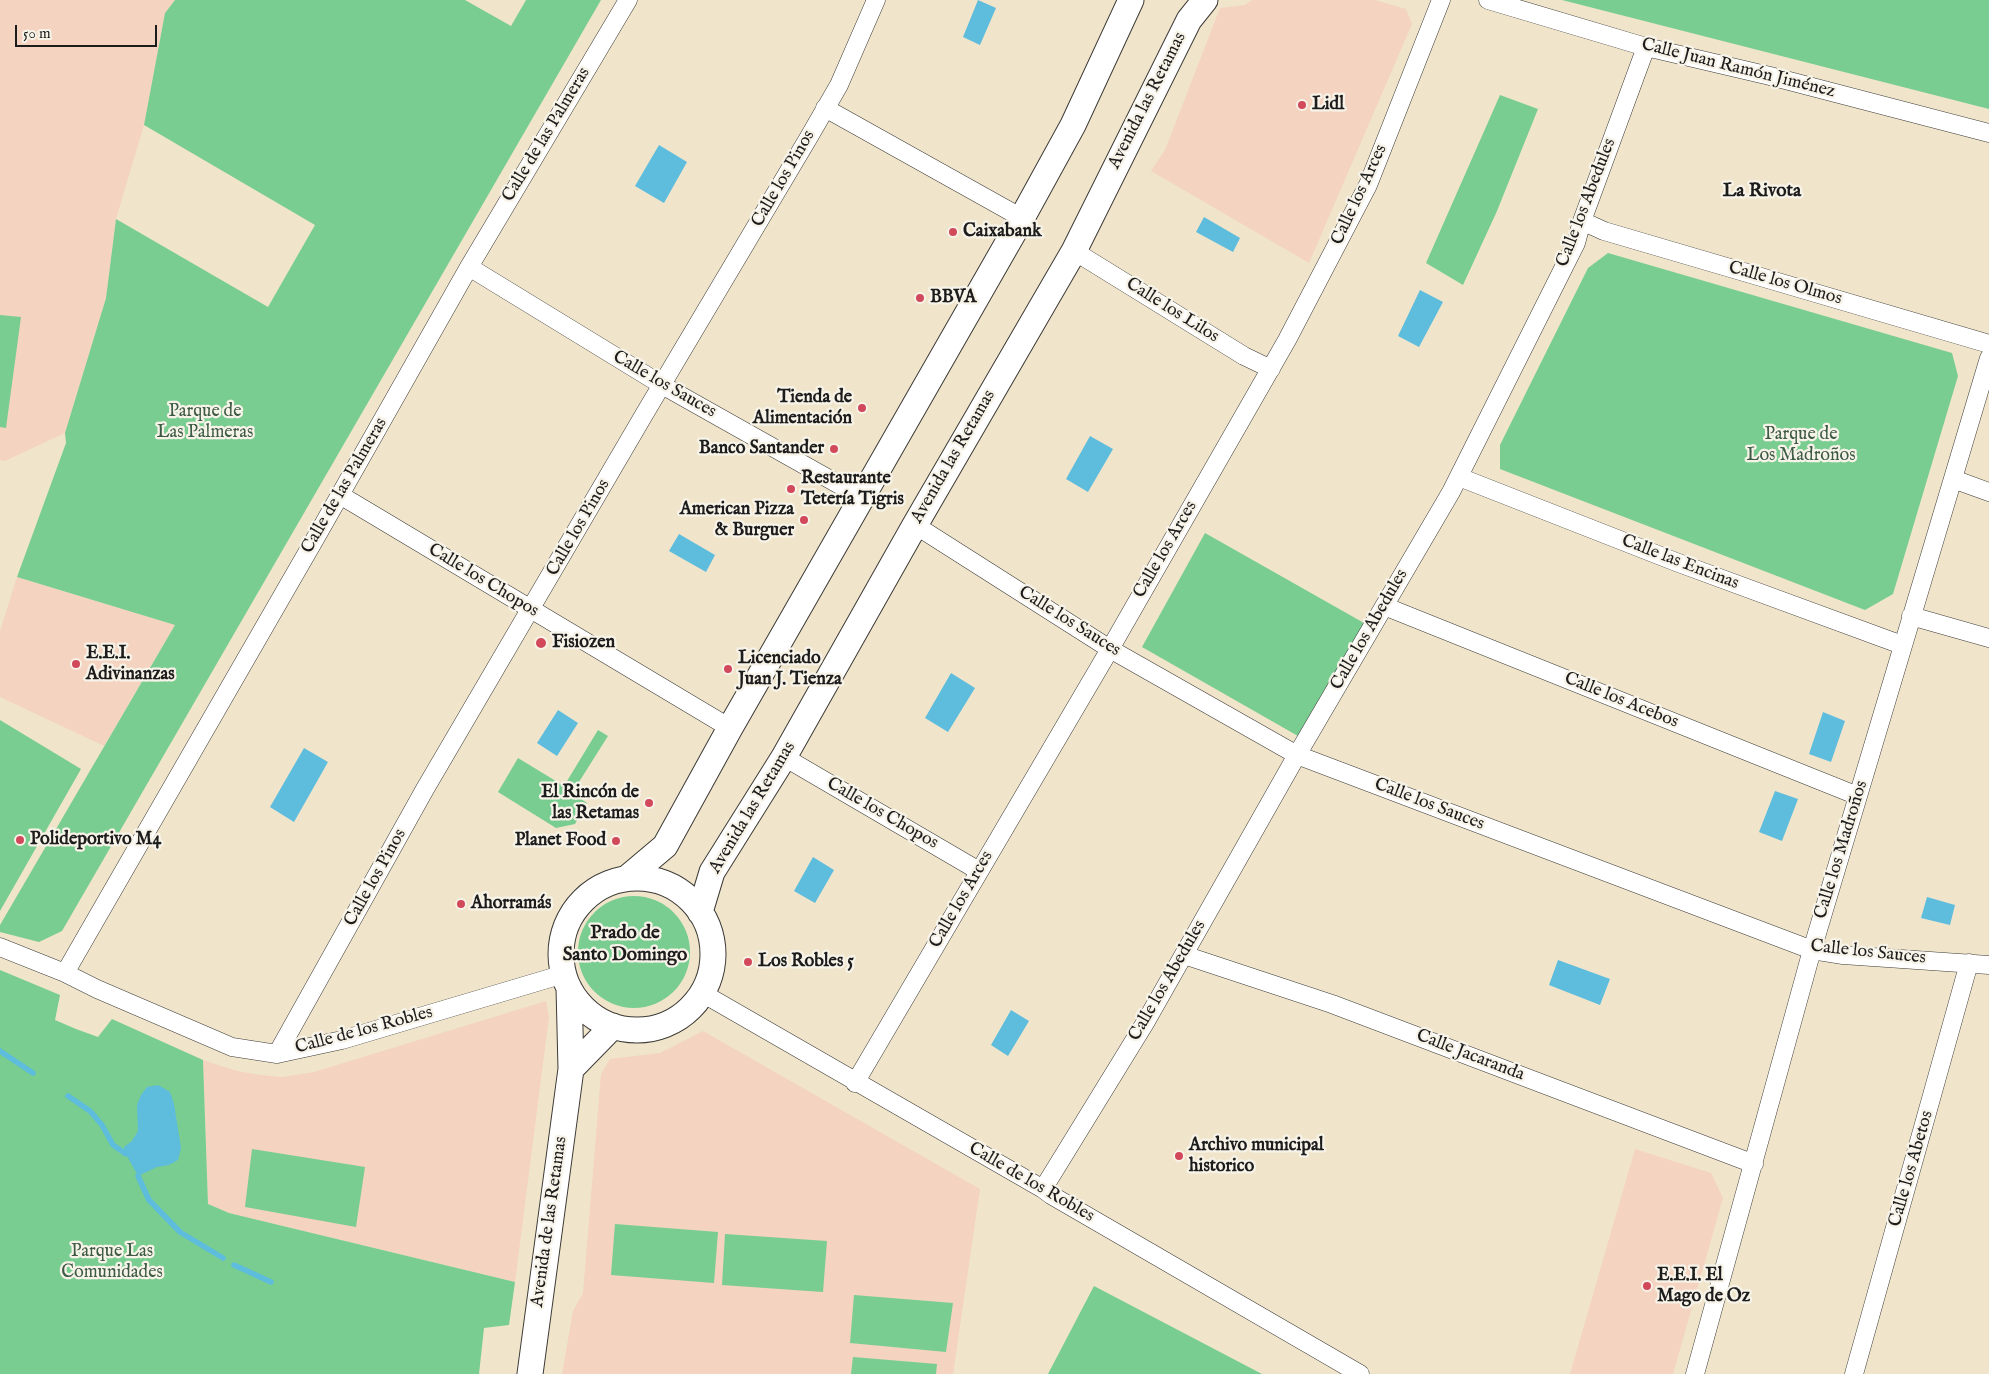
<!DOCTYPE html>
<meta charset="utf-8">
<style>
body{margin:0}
#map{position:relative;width:1989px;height:1374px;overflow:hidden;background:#f0e5cb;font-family:"IM FELL English",serif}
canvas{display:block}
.scale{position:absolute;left:15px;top:25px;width:142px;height:22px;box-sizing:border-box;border:2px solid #1c1c1c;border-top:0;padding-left:6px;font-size:15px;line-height:18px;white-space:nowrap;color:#1c1c1c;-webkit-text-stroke:4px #f7f3e8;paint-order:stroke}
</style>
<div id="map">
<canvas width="1989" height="1374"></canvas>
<div class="scale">50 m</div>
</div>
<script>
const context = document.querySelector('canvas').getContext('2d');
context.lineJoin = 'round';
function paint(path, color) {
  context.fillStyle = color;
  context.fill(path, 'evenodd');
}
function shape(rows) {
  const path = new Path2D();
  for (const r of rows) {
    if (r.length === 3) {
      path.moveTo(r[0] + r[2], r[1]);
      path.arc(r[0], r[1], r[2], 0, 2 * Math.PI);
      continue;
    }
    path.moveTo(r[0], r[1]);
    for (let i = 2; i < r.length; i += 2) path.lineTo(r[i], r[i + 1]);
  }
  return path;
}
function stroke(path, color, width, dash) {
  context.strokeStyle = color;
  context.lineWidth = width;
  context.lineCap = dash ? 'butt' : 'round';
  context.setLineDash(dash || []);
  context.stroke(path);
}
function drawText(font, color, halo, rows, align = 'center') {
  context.font = font + ' "IM FELL English",serif';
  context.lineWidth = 4.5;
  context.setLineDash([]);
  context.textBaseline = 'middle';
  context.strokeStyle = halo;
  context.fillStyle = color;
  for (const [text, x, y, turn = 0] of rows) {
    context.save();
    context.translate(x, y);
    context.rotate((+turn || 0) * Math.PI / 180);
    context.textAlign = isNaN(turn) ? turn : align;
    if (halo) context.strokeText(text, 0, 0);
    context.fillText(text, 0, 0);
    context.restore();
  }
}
paint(shape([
 [0,0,175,0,165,13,144,125,116,219,106,298,65,433,5,461,0,460],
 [1252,0,1375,0,1406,9,1412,24,1309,263,1151,171,1165,150,1220,8,1245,5],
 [17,577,175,625,104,746,0,697,0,631],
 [546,1001,549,1017,515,1282,229,1213,208,1204,203,1060,237,1071,261,1075,282,1077,314,1072],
 [703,1031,980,1189,953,1374,562,1374,573,1311,583,1293,601,1074,610,1059,660,1053],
 [1635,1149,1711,1173,1723,1198,1673,1374,1570,1374]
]), '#f4d3c0');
paint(shape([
 [175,0,465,0,511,26,526,0,601,0,62,931,39,942,0,932,0,925,175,625,17,577,66,443,65,433,106,298,116,219,268,307,315,225,144,125,165,13],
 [1562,0,1989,0,1989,109],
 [1500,95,1538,109,1497,211,1463,285,1426,263],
 [1608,253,1952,353,1958,376,1893,594,1865,610,1500,469,1500,445,1588,268],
 [0,315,21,317,6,428,0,427],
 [1205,533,1364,623,1298,736,1142,647],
 [0,720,81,769,0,911],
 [598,730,608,736,572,793,587,803,575,824,556,828,498,792,518,758,564,786],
 [634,952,56],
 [0,970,60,995,55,1020,76,1029,98,1037,112,1019,203,1060,208,1204,229,1213,515,1282,509,1325,484,1328,479,1374,0,1374],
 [252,1149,365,1167,356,1227,245,1207],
 [615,1224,718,1232,714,1283,611,1275],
 [725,1234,827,1241,823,1292,722,1285],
 [1094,1286,1262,1374,1048,1374],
 [854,1295,953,1303,946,1352,850,1343],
 [853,1357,937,1364,936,1374,851,1374]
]), '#79cd90');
paint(shape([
 [978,0,996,8,980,45,963,37],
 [659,145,687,162,664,203,635,186],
 [1204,217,1240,238,1233,252,1196,232],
 [1420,290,1443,302,1419,347,1398,336],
 [1090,436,1113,449,1088,492,1066,479],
 [679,534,715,555,706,572,669,551],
 [951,673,975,688,948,732,925,718],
 [558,710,578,723,557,756,537,743],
 [1823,712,1845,721,1831,762,1809,754],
 [304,748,328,762,294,822,270,807],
 [1775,791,1798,799,1782,841,1759,832],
 [813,857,834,870,815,903,794,891],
 [1927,897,1955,905,1950,925,1921,918],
 [1558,960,1610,979,1600,1005,1549,985],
 [1011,1010,1029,1021,1008,1056,991,1045],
 [158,1085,170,1092,174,1104,181,1148,178,1160,169,1165,157,1167,138,1176,126,1154,124,1147,132,1141,138,1131,137,1105,141,1095,147,1087]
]), '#5ebcdd');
stroke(shape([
 [0,1051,33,1073],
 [68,1096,90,1111,102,1125,113,1145,126,1154],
 [138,1176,149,1200,180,1232,223,1258],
 [234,1265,271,1282]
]), '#5ebcdd', 5.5);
const street = shape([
 [1488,0,1646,47,1770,76,1989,133],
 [825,108,1022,218],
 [1582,221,1604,231,1989,344],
 [1074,251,1244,356,1271,369],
 [469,267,662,385,861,497],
 [1459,477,1676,562,1902,645],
 [1953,479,1989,492],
 [340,495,730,728],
 [915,525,1110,649,1297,755,1812,950,1843,955,1989,965],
 [1384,606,1858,796],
 [1911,616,1989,638],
 [784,757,979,871],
 [0,947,65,973,97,989,232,1047,277,1054,342,1040,564,974],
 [1184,955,1332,1004,1754,1164],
 [65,973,319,532,469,267,628,0],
 [702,993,1043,1189,1051,1195,1360,1374],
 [277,1054,425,789,645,413,809,137,839,85,876,0],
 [855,1083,1110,649,1287,340,1368,185,1441,0],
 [1043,1189,1145,1023,1297,755,1451,492,1576,243,1582,221,1646,47],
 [1695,1374,1812,950,1989,358],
 [1854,1374,1969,963]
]);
const secondary = shape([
 [627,878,665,846,730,728,1022,218,1073,125,1131,0],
 [637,954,76],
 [700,912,712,872,784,757,915,525,1074,251,1189,20,1205,0],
 [571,1069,613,1026],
 [530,1374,571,1069,569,988]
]);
stroke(street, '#3c3a36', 19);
stroke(secondary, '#3c3a36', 27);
stroke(street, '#fff', 18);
stroke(secondary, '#fff', 25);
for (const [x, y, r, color] of [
 [1302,105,5,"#d1495b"],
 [953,232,5,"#d1495b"],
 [920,298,5,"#d1495b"],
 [862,408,5,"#d1495b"],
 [834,449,5,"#d1495b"],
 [791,489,5,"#d1495b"],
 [804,520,5,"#d1495b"],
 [541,643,6,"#d1495b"],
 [76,664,5,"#d1495b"],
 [728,669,5,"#d1495b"],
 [649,803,5,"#d1495b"],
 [20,840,5,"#d1495b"],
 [616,841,5,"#d1495b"],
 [461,904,5,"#d1495b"],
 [748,962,5,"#d1495b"],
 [1179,1156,5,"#d1495b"],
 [1647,1286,5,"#d1495b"]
]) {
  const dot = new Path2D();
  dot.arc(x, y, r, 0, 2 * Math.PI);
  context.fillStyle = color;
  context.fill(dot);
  stroke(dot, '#f7f3e8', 2);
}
drawText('18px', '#1c1c1c', '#f7f3e8', [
 ["Calle Juan Ramón Jiménez",1738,69,14],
 ["Avenida las Retamas",1148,101,-63],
 ["Calle de las Palmeras",547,135,-59],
 ["Calle los Pinos",784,179,-60],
 ["Calle los Arces",1360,195,-65],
 ["Calle los Abedules",1587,203,-69],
 ["Calle los Olmos",1785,284,16],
 ["Calle los Lilos",1172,311,32],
 ["Calle los Sauces",664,385,30],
 ["Avenida las Retamas",954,457,-60],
 ["Calle de las Palmeras",345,486,-60],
 ["Calle los Pinos",579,528,-60],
 ["Calle los Arces",1166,550,-60],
 ["Calle las Encinas",1680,563,21],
 ["Calle los Chopos",483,581,31],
 ["Calle los Sauces",1069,622,32],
 ["Calle los Abedules",1370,630,-60],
 ["Calle los Acebos",1621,701,22],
 ["Calle los Sauces",1429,805,21],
 ["Avenida las Retamas",753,808,-59],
 ["Calle los Chopos",882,814,30],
 ["Calle los Madroños",1842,850,-73],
 ["Calle los Pinos",376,878,-61],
 ["Calle los Arces",962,900,-60],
 ["Calle los Sauces",1868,953,6],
 ["Calle los Abedules",1168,981,-60],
 ["Calle de los Robles",364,1031,-15],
 ["Calle Jacaranda",1470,1056,21],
 ["Calle los Abetos",1912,1169,-74],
 ["Calle de los Robles",1031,1183,30],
 ["Avenida de las Retamas",550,1222,-82]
]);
drawText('bold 18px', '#1c1c1c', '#f7f3e8', [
 ["Lidl",1312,105],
 ["Caixabank",963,232],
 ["BBVA",930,298],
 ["Tienda de",852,398,"right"],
 ["Alimentación",852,419,"right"],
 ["Banco Santander",824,449,"right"],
 ["Restaurante",801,479],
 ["Tetería Tigris",801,500],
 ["American Pizza",794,510,"right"],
 ["& Burguer",794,531,"right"],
 ["Fisiozen",552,643],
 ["E.E.I.",86,654],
 ["Adivinanzas",86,675],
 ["Licenciado",738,659],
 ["Juan J. Tienza",738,680],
 ["El Rincón de",639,793,"right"],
 ["las Retamas",639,814,"right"],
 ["Polideportivo M4",30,840],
 ["Planet Food",606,841,"right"],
 ["Ahorramás",471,904],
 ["Los Robles 5",758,962],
 ["Archivo municipal",1189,1146],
 ["historico",1189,1167],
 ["E.E.I. El",1657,1276],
 ["Mago de Oz",1657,1297]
], 'left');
drawText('18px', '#3d5a45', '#f7f3e8', [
 ["Parque de",205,412],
 ["Las Palmeras",205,433],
 ["Parque de",1801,435],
 ["Los Madroños",1801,456],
 ["Parque Las",112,1252],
 ["Comunidades",112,1273]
]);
drawText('bold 19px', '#1c1c1c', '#f7f3e8', [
 ["La Rivota",1762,192],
 ["Prado de",625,934],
 ["Santo Domingo",625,956]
]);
</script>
